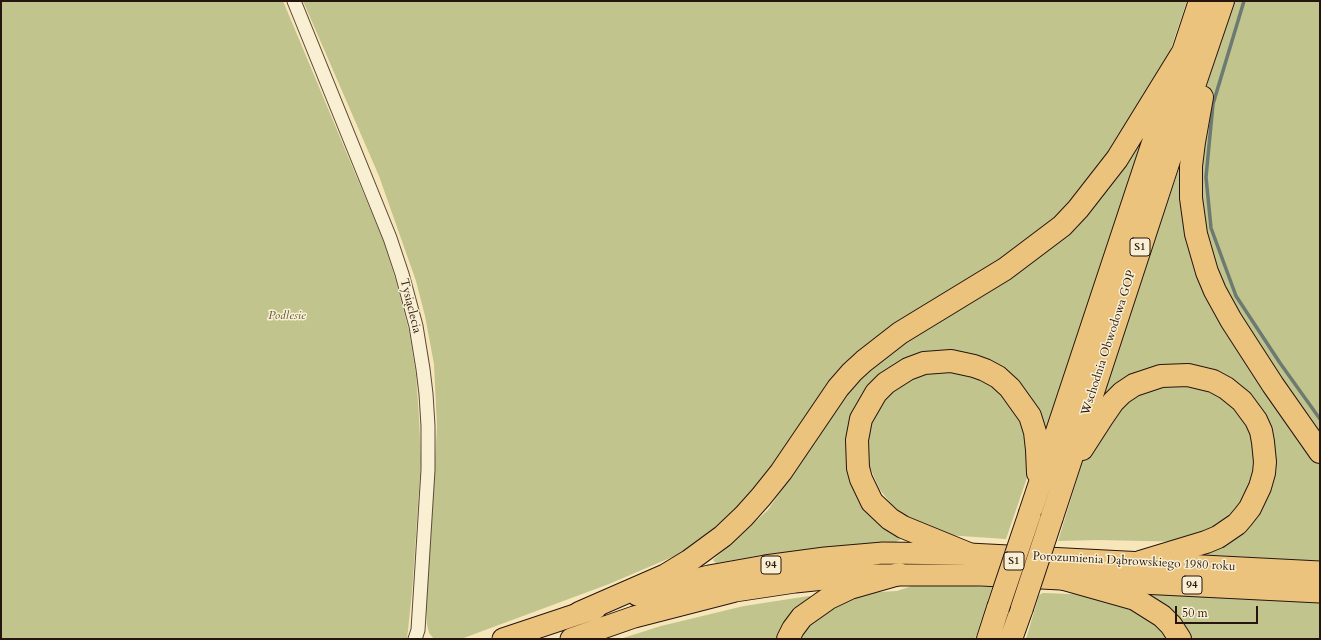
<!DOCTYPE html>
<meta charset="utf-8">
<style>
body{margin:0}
#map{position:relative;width:1321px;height:640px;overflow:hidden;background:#f6e6ba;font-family:Cardo,serif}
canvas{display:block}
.frame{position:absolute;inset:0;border:2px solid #26150f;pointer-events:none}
.scale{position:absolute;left:1175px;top:606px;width:83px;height:18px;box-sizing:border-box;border:2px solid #26150f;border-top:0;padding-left:5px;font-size:12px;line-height:14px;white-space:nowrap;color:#26150f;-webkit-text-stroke:3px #f9efd2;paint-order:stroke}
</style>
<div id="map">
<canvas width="1321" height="640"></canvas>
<div class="frame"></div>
<div class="scale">50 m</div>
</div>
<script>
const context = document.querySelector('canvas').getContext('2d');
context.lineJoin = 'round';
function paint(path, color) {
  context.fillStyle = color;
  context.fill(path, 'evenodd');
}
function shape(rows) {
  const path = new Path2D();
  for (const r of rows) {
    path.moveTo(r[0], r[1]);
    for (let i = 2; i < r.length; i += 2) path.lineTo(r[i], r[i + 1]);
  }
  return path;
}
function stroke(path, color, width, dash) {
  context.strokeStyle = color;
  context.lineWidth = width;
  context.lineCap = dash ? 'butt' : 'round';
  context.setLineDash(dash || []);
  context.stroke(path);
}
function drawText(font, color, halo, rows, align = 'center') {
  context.font = font + ' Cardo,serif';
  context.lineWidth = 3;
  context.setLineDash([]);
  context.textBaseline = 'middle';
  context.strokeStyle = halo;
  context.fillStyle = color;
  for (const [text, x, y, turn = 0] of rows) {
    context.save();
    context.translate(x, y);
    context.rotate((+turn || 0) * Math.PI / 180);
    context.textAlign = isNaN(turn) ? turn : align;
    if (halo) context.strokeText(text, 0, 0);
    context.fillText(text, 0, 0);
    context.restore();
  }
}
paint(shape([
 [1,1,283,1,383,240,396,281,409,331,416,375,419,417,421,461,412,592,407,639,1,639],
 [303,1,1187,1,1170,51,1156,81,1112,154,1062,213,1017,249,924,307,743,506,694,546,677,555,609,584,461,639,434,639,429,633,427,624,426,609,437,427,434,364,425,316,416,281,379,176],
 [1230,1,1320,1,1320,441,1227,299,1200,226,1202,110,1211,66],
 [1153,111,1047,441,1026,397,918,356,849,436,900,533,901,539,896,542,859,544,761,555,716,563,713,560,768,510,844,398,869,366,1018,270],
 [1186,140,1188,226,1307,447,1320,465,1320,561,1194,554,1233,538,1270,439,1189,367,1092,420,1178,172],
 [930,368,988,378,1022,419,1030,469,1006,539,946,535,906,517,892,505,880,490,872,472,866,458,866,425,880,398],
 [1200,382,1245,413,1258,461,1240,512,1189,542,1098,540,1058,541,1083,460,1098,431,1110,416,1147,387],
 [956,585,992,587,975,639,797,639,815,615,863,593,897,591,912,586],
 [1133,590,1320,603,1320,639,1192,639,1182,622],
 [1043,593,1097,595,1134,606,1172,639,1026,639,1039,595],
 [809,596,817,597,782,639,620,639,661,626,744,606]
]), '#c1c48c');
stroke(shape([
 [1244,1,1213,104,1206,177,1211,228,1236,296,1280,363,1320,419]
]), '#6d7a72', 3.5);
const minor = shape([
 [294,1,390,238,402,274,416,326,423,369,426,394,428,426,428,470,418,630,415,639]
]);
const primary = shape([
 [637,595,709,576,765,566,825,558,883,553,969,554,1320,572],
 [503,639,596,608],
 [571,639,634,617,735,591,795,582,862,575,981,575,1320,592]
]);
const motorway = shape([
 [1202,97,1194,142,1191,166,1191,198,1196,234,1207,272,1215,291,1231,320,1273,385,1320,452],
 [1082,449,1102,418,1113,402,1122,393,1134,385,1161,376,1188,375,1213,381,1226,388,1242,401,1256,420,1261,431,1263,442,1265,462,1264,473,1260,487,1250,508,1243,517,1237,524,1218,537,1206,542,1140,562],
 [1030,513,1200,1],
 [1052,517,1176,139,1223,1],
 [969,554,903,527,890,519,872,502,861,479,858,468,857,440,861,419,876,393,886,383,908,369,924,363,951,361,974,366,985,370,998,377,1010,388,1030,416,1035,432,1037,450,1038,473],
 [1064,579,1135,599,1162,616,1171,625,1180,639],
 [579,613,666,575,689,561,723,536,744,516,761,497,781,472,838,388,852,372,864,361,900,333,1005,269,1062,226,1078,209,1117,159,1183,52],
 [788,639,793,629,802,617,829,598,850,588,899,574],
 [988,639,998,608],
 [1011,639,1022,608]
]);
stroke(minor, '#5a493a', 15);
stroke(primary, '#26150f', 23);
stroke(motorway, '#26150f', 24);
stroke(minor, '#f9efd2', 13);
stroke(primary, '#ebc37d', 21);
stroke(motorway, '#ebc37d', 22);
const motorwayBridge = shape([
 [998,608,1030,513],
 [1022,608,1052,517]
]);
stroke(motorwayBridge, '#26150f', 24, []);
stroke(motorwayBridge, '#ebc37d', 22);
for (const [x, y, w] of [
 [1140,247,20],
 [1014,561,20],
 [771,565,20],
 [1192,585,20]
]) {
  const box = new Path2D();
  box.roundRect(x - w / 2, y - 9, w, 18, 3);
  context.fillStyle = '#f9efd2';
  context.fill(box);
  stroke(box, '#26150f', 1);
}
drawText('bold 11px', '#26150f', null, [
 ["S1",1140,247],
 ["S1",1014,561],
 ["94",771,565],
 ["94",1192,585]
]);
drawText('12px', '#26150f', '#f9efd2', [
 ["Tysiąclecia",410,306,76],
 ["Wschodnia Obwodowa GOP",1109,343,-72],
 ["Porozumienia Dąbrowskiego 1980 roku",1134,562,3]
]);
drawText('italic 12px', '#5c523b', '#f9efd2', [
 ["Podlesie",287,316]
]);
</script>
